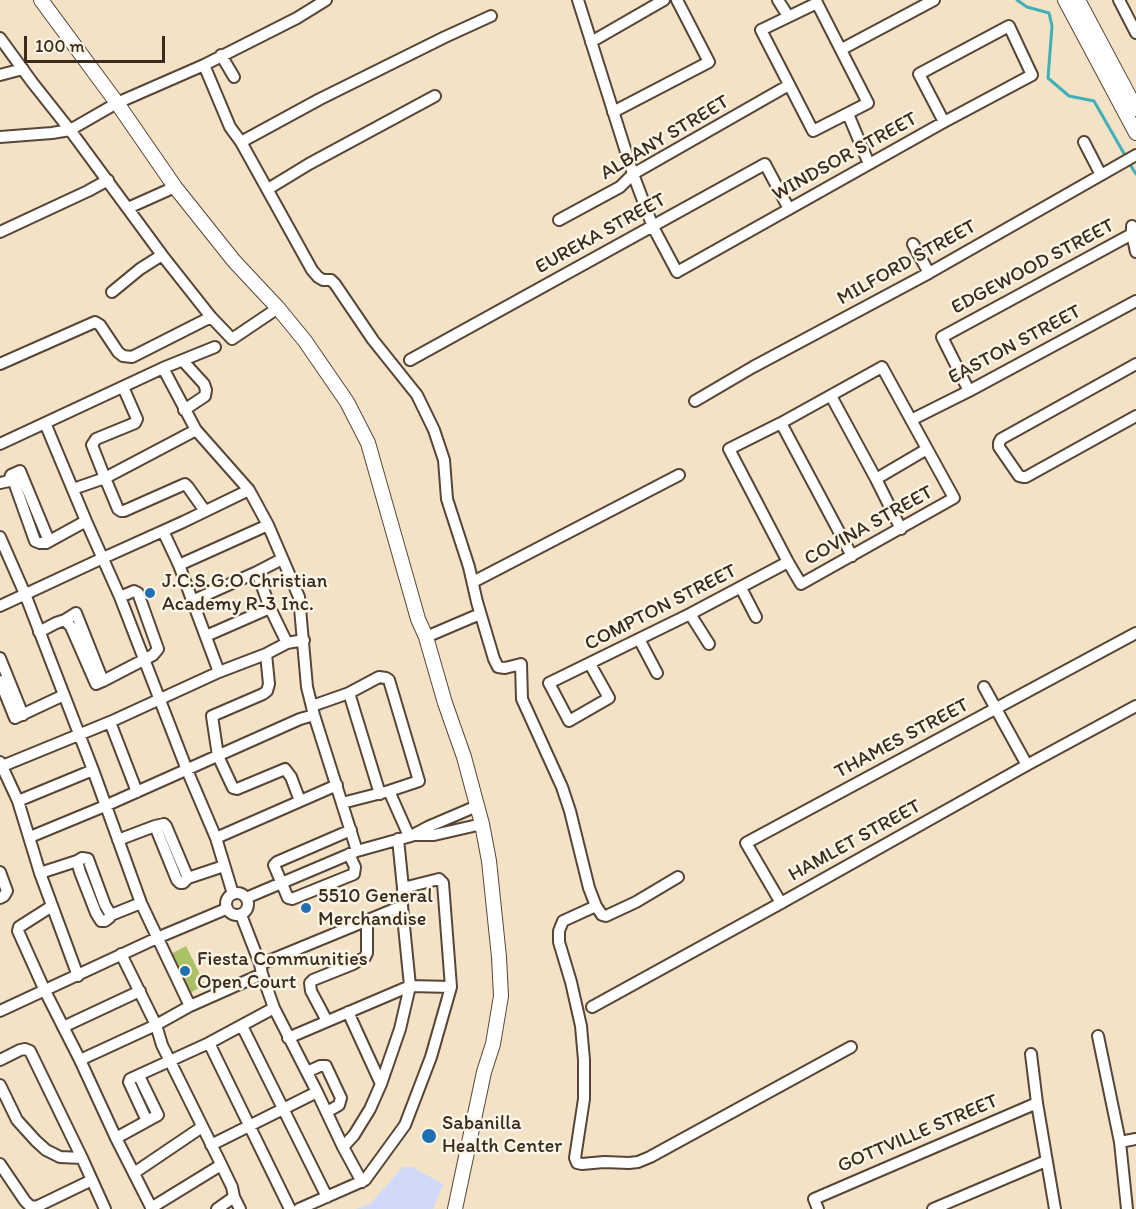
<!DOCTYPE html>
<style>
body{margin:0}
#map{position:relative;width:1136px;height:1209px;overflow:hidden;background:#f3e2c5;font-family:Itim,sans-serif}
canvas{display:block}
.scale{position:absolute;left:24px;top:36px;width:141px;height:27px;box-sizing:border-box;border:3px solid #3b2a1e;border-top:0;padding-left:8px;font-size:18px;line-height:21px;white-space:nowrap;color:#3b2a1e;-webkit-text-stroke:4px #fcf5e5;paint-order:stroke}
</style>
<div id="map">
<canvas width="1136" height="1209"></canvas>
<div class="scale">100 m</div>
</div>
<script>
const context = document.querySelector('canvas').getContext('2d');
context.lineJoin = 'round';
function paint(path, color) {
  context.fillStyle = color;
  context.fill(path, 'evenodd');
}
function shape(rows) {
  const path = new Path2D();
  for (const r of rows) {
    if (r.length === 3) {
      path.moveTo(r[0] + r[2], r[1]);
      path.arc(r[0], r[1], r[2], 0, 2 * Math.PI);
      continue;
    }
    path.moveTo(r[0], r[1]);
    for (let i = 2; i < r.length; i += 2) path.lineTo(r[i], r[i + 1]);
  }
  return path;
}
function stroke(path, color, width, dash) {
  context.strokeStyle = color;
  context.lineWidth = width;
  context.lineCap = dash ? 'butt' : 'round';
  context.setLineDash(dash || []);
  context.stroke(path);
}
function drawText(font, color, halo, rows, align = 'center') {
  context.font = font + ' Itim,sans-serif';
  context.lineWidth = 5;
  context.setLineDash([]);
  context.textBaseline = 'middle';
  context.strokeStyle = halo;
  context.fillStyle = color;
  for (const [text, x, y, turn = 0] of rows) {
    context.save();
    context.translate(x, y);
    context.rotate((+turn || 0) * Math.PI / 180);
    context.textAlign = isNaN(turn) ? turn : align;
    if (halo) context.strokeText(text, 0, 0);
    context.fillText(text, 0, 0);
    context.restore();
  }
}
paint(shape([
 [403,1167,412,1167,443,1184,433,1209,356,1209,370,1204]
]), '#d1d9f9');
paint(shape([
 [186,946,205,985,184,996,165,957]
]), '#aac166');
stroke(shape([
 [1017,0,1027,7,1049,13,1052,26,1048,78,1069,96,1094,101,1126,157],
 [1129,163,1136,174]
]), '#3fb0b8', 3);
const minor = shape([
 [578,0,633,174,653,227,677,272,944,122,1032,75,1009,26,919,74,944,122],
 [778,0,788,16],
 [1119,0,1136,33],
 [817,3,868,103,813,131,761,30,817,3],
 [0,38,32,82,70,130,52,133,0,137],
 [591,42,664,0],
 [842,49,934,0],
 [221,55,234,77],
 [204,65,230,127,241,142,312,270,318,277,323,280,331,280,335,284,373,340,417,395,434,430,444,460,447,499,469,567,477,602,494,659,498,667,505,668,521,664,522,699,562,787,570,811,589,888,596,906,602,915,606,916,636,902,678,877],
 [0,75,23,69],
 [613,112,709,62,677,0],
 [848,114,869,164],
 [241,142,320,99,445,37,491,16],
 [1084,142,1101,175],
 [268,189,309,164,435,96],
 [128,208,175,187],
 [559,220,620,187,633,174,789,85],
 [1132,226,1132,234,1136,252],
 [0,232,88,191,108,180],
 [913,244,929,273],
 [112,292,140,269,162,255],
 [278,308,232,339,211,317,162,255,70,130,117,103,204,65,297,18,326,0],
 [410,360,765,164,789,209],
 [183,361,204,384,206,390,205,396,184,410],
 [0,364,95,322,100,325,118,352,123,356,132,357,211,317],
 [1136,364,1001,439,999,443,999,447,1019,476,1023,477,1026,477,1136,416],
 [882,367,954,498,801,584,788,562,729,449,781,423,882,367],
 [163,368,196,430,249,490,268,525,299,597,307,687,314,715,357,851],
 [123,387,137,419,135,423,96,439,92,445,105,478,118,509,121,511,124,511,185,484,188,487,205,511],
 [969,391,942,337,1132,234],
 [831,396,876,479,901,529],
 [695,401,753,367,929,273,1136,155],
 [911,420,969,391,1136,301],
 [45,423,86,521,120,597,187,770,216,838,233,894],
 [781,423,852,556],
 [0,444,163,368,215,347],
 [876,479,927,449],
 [9,481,11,475,20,471,49,541],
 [0,483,9,481,14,482,35,541,40,543,46,543,86,521],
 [73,489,105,478,196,430],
 [163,531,179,565,219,672],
 [0,537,25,594,93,770,141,903,190,1006],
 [179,565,268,525],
 [257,572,270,608,287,643],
 [473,582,679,475],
 [741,588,756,617],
 [192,601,257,572,282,559],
 [0,606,103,558,183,522,249,490],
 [690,614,709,644],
 [65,620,76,613,103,681],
 [39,632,56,623,65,620,71,627,96,684,103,681,153,655,158,649,138,593,134,591,120,597],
 [206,636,270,608],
 [426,637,480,614],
 [639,639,657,673],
 [266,654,269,684,267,691,263,694,212,716,218,756,233,788,237,789,285,769,291,777,300,801],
 [0,658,23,715],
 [590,664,609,698,569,721,549,683,690,614,788,562],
 [0,681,15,718,64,695],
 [984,687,1027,765],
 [349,693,380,794],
 [312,706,349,693,379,677,386,678,389,680,419,781,389,791,342,803],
 [110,722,137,792],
 [0,762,18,801,40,873,78,976],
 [0,767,110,722,219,672,266,654,287,643,304,640],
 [389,791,409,836],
 [18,801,93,770],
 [164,824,166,826,188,878,183,883,180,883,177,880,155,826,164,824],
 [415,835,434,835,482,824],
 [30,837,105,806,300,719,314,715],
 [216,838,337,785],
 [118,840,155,826],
 [349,854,355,867,354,874,292,899,288,898,274,865,277,862,351,830],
 [82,858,88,859,105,905,111,915,109,918,105,921,101,921,96,913,80,872,77,861,82,858],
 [0,872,7,891,4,896,0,898],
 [40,873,77,861],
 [188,878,224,866],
 [237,904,11],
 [246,898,357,851,411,836,430,826,477,806],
 [781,903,746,843,1136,633],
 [52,906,19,927,18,931,45,991,80,1060,116,1138,152,1209],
 [596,906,563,921,559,931,559,942,571,982,581,1026,584,1060,584,1099,575,1158,577,1163,582,1164,604,1162,629,1163,638,1162,650,1157,851,1047],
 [111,915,141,903],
 [241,915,260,964,262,974,274,1008,317,1092,343,1147,362,1182],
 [121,954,156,1025,162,1045,218,1158,232,1187,234,1197,240,1209],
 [260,964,266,962,402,906],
 [592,1007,781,903,1027,765,1136,706],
 [0,1011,157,938,226,909],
 [348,1012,381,1084],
 [327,1021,311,991,310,983,313,980,353,964,365,957,367,953,367,921],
 [242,1026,327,1197],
 [63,1027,140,991],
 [1098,1036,1120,1142,1127,1209],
 [288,1038,410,986,451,987],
 [209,1043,290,1209],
 [1031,1054,1037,1103,1055,1209],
 [0,1060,20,1050,25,1049,30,1051,82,1158],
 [80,1060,156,1025,190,1006,262,974],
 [307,1072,320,1066,326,1066,341,1098,339,1105,327,1112],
 [0,1085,17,1120,36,1141,46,1150,60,1157,82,1158,105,1209],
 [147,1121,129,1082,130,1079,209,1043,274,1008],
 [116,1138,158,1115,139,1076],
 [1120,1142,1136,1139],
 [211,1145,317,1092],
 [343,1147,354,1135,370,1109,381,1084,400,1029,410,986,402,906,403,888,398,839],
 [0,1164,25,1201,30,1206,36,1207,92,1180],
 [134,1173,202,1127],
 [151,1208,221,1165],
 [217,1209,234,1197],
 [299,1209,365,1180,405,1125,431,1057,451,987,443,883,439,879,403,888],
 [818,1209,814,1199,1037,1103],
 [933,1209,1046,1161]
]);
const tertiary = shape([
 [41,0,117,103,175,187,234,261,278,308,305,341,347,402,368,443,418,619,426,637,445,703,464,757,482,824,489,861,499,957,501,996,493,1044,484,1072,455,1209],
 [1065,0,1136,133],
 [1078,0,1136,109]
]);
stroke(minor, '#574637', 14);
stroke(tertiary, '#574637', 16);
stroke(minor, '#fff', 10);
stroke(tertiary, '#fff', 14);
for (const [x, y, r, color] of [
 [150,593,6,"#1f6fb2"],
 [306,908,6,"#1f6fb2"],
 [185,971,6,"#1f6fb2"],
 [429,1136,8,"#1f6fb2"]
]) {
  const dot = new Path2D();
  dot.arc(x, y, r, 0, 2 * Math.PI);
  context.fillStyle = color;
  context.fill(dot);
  stroke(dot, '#fcf5e5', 2);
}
drawText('20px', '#3b2a1e', '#fcf5e5', [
 ["ALBANY STREET",665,138,-31],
 ["WINDSOR STREET",845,157,-29],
 ["EUREKA STREET",601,234,-29],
 ["MILFORD STREET",907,263,-29],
 ["EDGEWOOD STREET",1033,267,-28],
 ["EASTON STREET",1015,345,-28],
 ["COVINA STREET",869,526,-29],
 ["COMPTON STREET",661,608,-27],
 ["THAMES STREET",902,739,-28],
 ["HAMLET STREET",855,841,-29],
 ["GOTTVILLE STREET",918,1134,-23]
]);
drawText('20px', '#3b2a1e', '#fcf5e5', [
 ["J.C.S.G.O Christian",162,582],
 ["Academy R-3 Inc.",162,605],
 ["5510 General",318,897],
 ["Merchandise",318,920],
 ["Fiesta Communities",197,960],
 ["Open Court",197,983],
 ["Sabanilla",442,1124],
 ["Health Center",442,1147]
], 'left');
</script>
